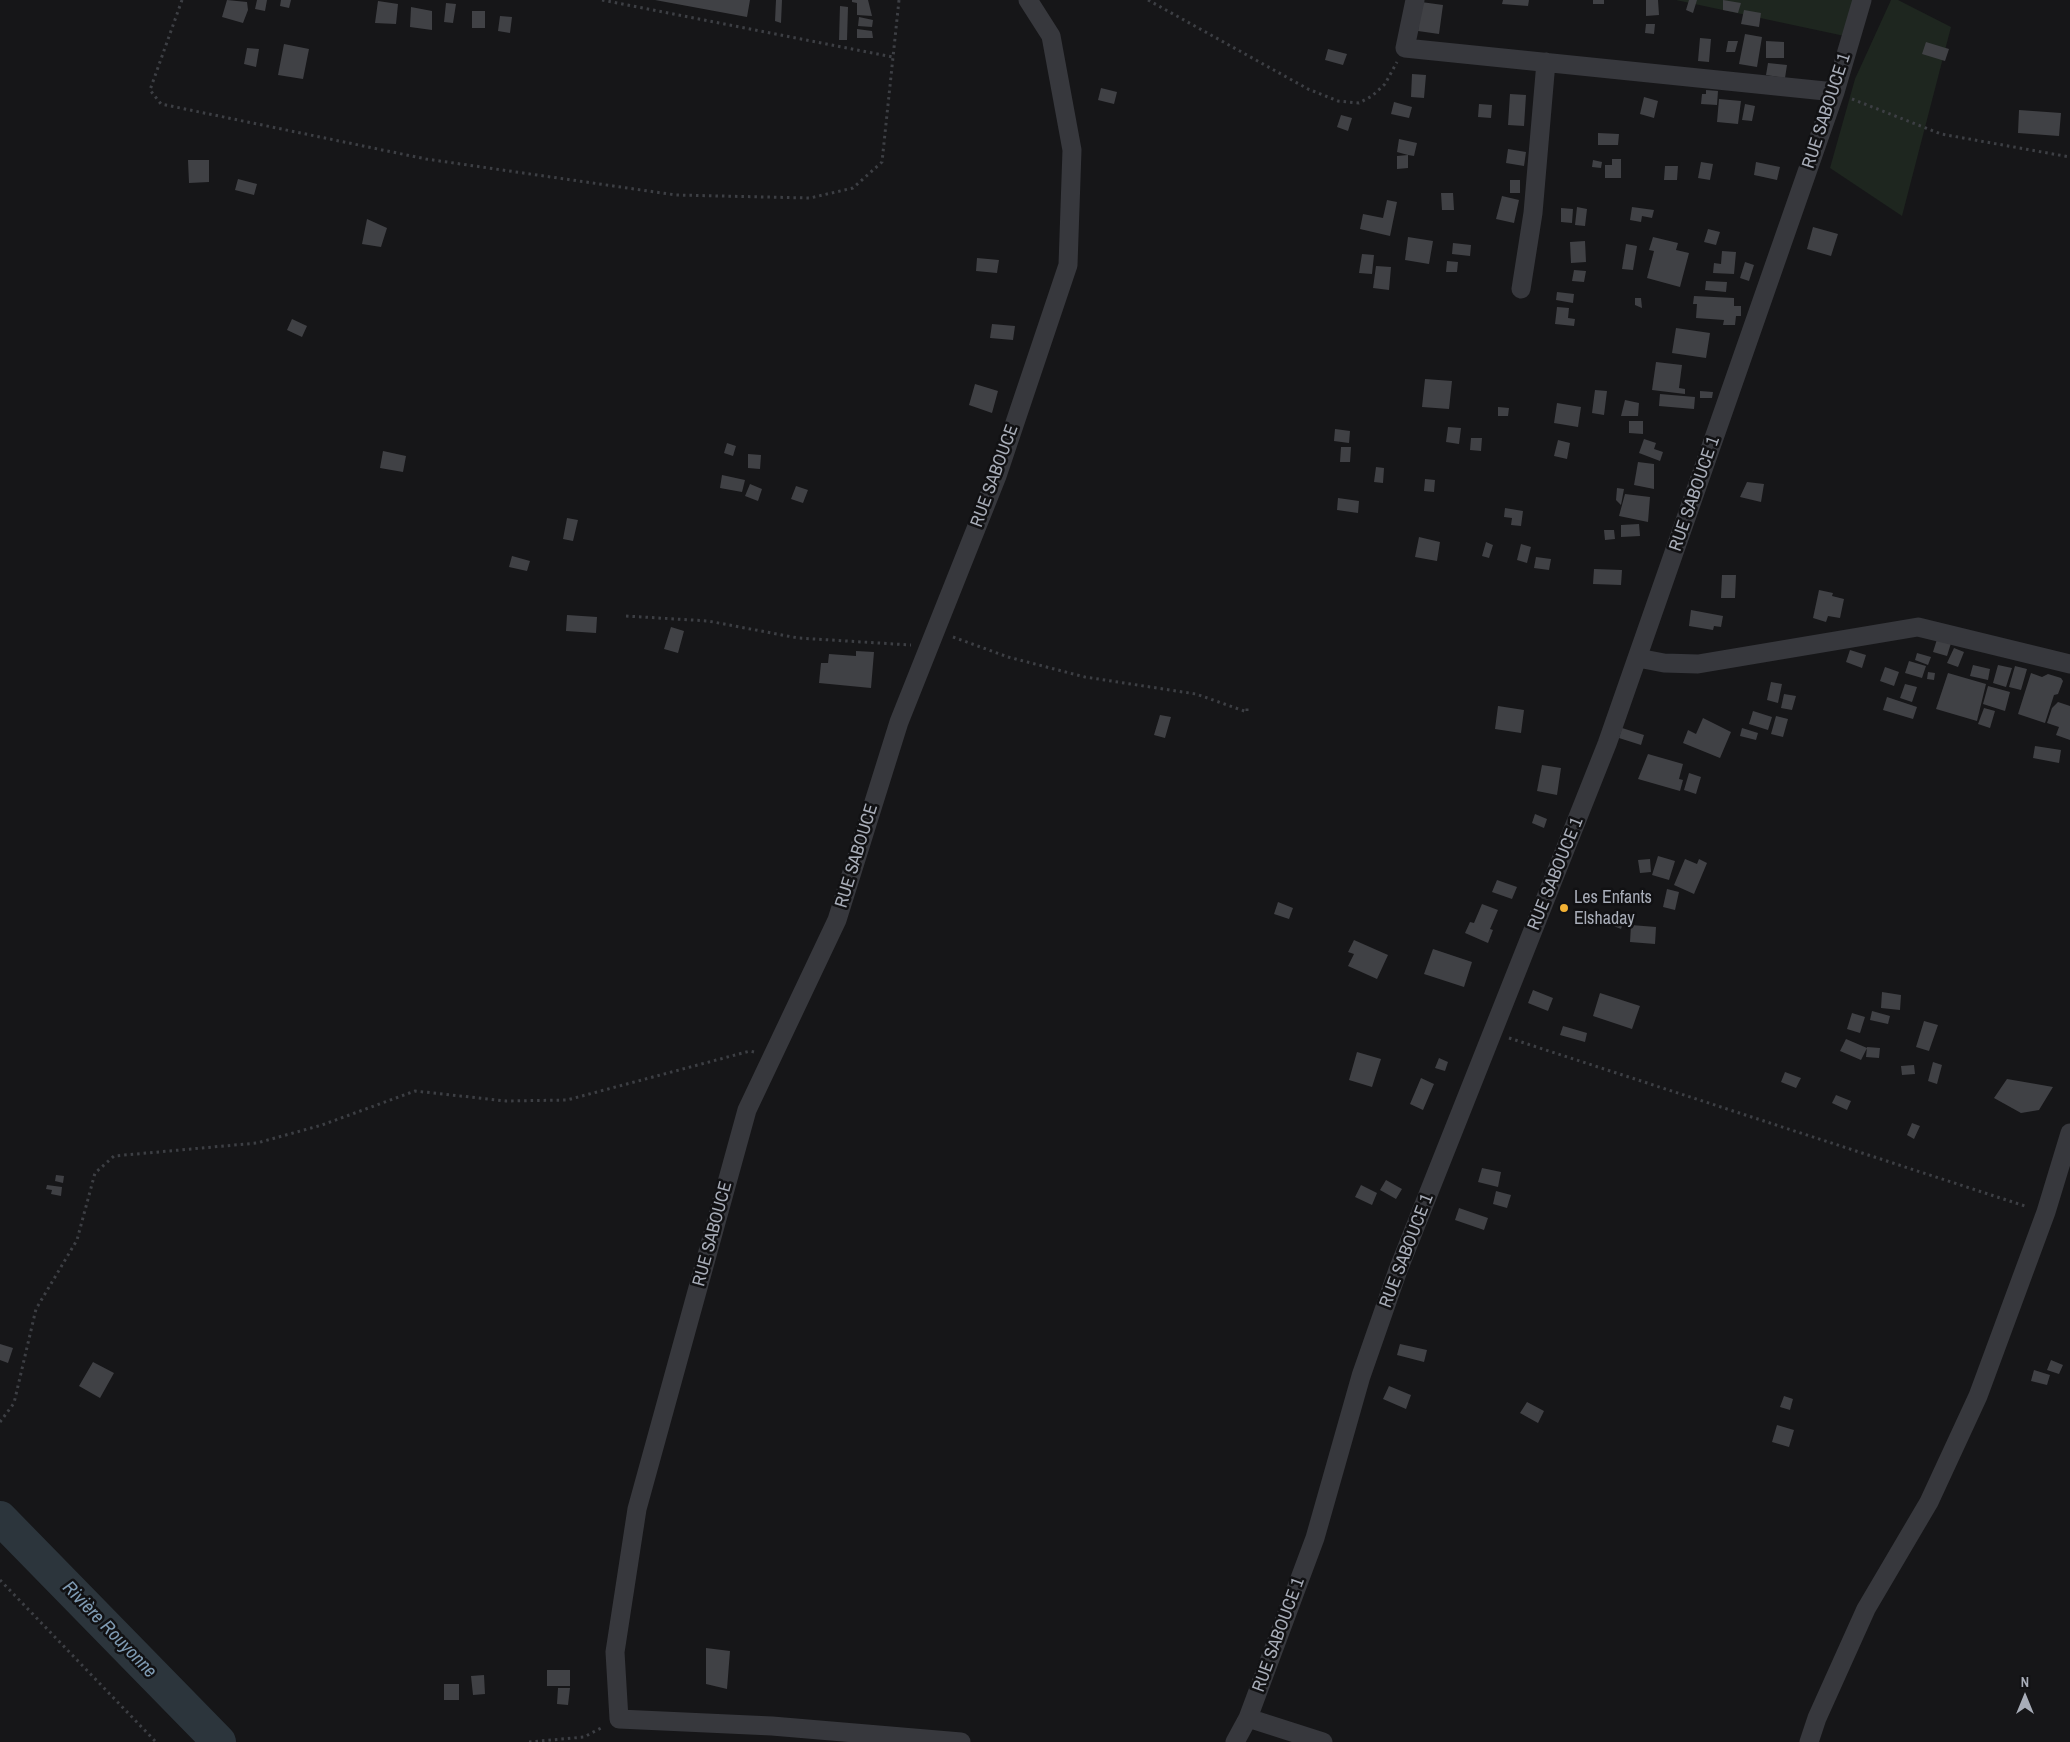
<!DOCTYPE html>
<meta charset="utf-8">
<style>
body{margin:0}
#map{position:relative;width:2070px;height:1742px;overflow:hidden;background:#161618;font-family:"Archivo Narrow",sans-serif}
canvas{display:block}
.north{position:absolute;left:2000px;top:1672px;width:50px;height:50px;-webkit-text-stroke:4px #111113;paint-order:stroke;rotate:0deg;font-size:14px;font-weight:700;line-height:20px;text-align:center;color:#a8adb8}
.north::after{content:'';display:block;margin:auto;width:18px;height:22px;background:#a8adb8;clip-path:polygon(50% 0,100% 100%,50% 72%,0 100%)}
</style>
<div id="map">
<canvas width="2070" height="1742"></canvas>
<div class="north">N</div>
</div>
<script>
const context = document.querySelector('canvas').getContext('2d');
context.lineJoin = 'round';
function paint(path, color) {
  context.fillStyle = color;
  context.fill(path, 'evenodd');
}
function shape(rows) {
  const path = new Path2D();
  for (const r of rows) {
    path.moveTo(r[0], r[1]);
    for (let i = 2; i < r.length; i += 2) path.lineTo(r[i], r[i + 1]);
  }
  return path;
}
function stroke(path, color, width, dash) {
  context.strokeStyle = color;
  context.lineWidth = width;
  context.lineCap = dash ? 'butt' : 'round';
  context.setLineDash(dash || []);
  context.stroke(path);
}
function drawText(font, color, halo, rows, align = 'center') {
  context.font = font + ' "Archivo Narrow",sans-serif';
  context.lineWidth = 5;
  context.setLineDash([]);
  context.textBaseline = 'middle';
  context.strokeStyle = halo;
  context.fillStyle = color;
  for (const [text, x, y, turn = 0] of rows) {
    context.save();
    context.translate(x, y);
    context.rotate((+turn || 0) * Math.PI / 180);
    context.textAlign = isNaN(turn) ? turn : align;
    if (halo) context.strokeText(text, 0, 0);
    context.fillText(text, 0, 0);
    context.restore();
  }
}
paint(shape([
 [1676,0,1864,0,1854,38],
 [1891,0,1898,0,1951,27,1902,216,1830,168,1855,79]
]), '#1e261f');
stroke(shape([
 [0,1518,219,1742]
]), '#2c353c', 34);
paint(shape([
 [227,0,247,2,248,10,243,23,222,17],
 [257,0,267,0,265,11,255,9],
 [281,0,291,0,289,8,280,6],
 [655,0,750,0,747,17],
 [776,0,782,0,781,23,775,21],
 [852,0,868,0,872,16,857,15,857,3,852,2],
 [1503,0,1529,0,1528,6,1502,4],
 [1593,0,1604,0,1604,4,1593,4],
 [1646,0,1658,0,1659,15,1646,16],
 [1689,0,1697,0,1693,13,1686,10],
 [1723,0,1741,3,1738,13,1723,10],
 [378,1,398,4,396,24,375,23],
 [1421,2,1443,5,1439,34,1418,31],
 [446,3,456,4,453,23,444,22],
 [840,6,848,7,847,40,839,40],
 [411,7,432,11,432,30,410,27],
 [1744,10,1761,13,1759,27,1741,24],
 [472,11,485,11,485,28,472,28],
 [500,16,512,17,510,33,498,31],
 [859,17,873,20,872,27,858,26],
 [1646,24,1655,24,1654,34,1645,33],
 [857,29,872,31,873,38,857,38],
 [1745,34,1762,37,1757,67,1739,64],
 [1700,38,1711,39,1709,62,1698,61],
 [1728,41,1738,41,1735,52,1726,52],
 [1766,41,1784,42,1784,58,1766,58],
 [1926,42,1949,49,1945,61,1922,54],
 [284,44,309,49,303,79,278,75],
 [247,48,259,49,256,67,244,64],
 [1328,49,1347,54,1343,65,1325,60],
 [1768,63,1787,65,1785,78,1766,75],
 [1412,74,1426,75,1424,98,1411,97],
 [1101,88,1117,92,1114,104,1098,100],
 [1706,90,1718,91,1717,105,1701,104,1702,94,1706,94],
 [1510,94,1526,95,1524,126,1508,125],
 [1644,97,1658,101,1654,118,1640,114],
 [1719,99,1741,101,1738,124,1717,122],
 [1394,102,1412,107,1409,118,1391,114],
 [1479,104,1492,105,1491,118,1478,117],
 [1745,104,1755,106,1752,121,1742,120],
 [2019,110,2061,113,2059,136,2018,133],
 [1341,115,1352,118,1348,131,1337,127],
 [1598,133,1619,134,1618,145,1598,145],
 [1399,139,1417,143,1414,156,1408,155,1408,168,1397,169,1397,156,1408,155,1397,152],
 [1508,149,1526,152,1524,166,1506,163],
 [1612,159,1621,159,1621,178,1605,178,1605,165,1612,165],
 [188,160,209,160,209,182,189,183],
 [1593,160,1602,162,1601,168,1592,167],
 [1701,162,1713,164,1710,180,1698,178],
 [1756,162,1780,167,1777,180,1754,175],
 [1665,166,1678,166,1677,180,1664,180],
 [238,179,257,184,254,195,235,190],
 [1510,180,1520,180,1520,193,1510,193],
 [1441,193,1453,193,1454,210,1442,210],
 [1502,196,1519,200,1514,223,1496,219],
 [1387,200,1397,202,1390,236,1360,229,1363,214,1383,218],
 [1577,207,1587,209,1585,226,1575,225],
 [1632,207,1654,210,1652,218,1642,216,1641,222,1630,220],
 [1561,208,1573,209,1572,223,1561,222],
 [367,219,387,228,381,247,362,244],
 [1813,227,1838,234,1831,256,1807,249],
 [1708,229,1720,232,1716,245,1704,242],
 [1408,237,1433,241,1429,264,1405,260],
 [1653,237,1678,243,1676,250,1689,253,1680,287,1647,278,1654,251,1649,250],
 [1585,241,1586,262,1571,263,1570,242],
 [1453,243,1471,245,1470,256,1452,254],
 [1626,244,1637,246,1633,270,1622,269],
 [1722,251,1736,252,1734,274,1713,273,1714,263,1721,264],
 [1362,254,1374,255,1372,274,1359,273],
 [977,258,999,260,997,273,976,271],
 [1447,261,1458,262,1457,272,1446,272],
 [1745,262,1754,265,1749,281,1740,278],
 [1376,266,1391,267,1389,290,1373,288],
 [1574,270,1586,271,1584,282,1572,281],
 [1706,281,1727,282,1726,292,1705,290],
 [1557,292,1574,294,1573,303,1556,300],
 [1694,296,1734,298,1734,306,1741,306,1741,316,1736,316,1735,325,1723,325,1724,320,1696,318,1697,304,1693,304],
 [1635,298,1641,298,1642,308,1635,305],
 [1557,307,1569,308,1568,318,1575,319,1574,326,1555,324],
 [292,319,307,326,302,337,287,330],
 [992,324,1015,326,1013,340,990,338],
 [1676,328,1710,333,1706,358,1672,353],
 [1656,362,1682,365,1679,388,1685,389,1685,394,1652,390],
 [1425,379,1452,381,1449,409,1422,407],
 [975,384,998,391,992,413,969,405],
 [1595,390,1607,391,1604,415,1592,413],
 [1700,391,1713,392,1712,398,1700,398],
 [1660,394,1695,397,1694,409,1659,406],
 [1625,400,1639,403,1638,416,1621,416],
 [1557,403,1581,407,1578,427,1554,423],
 [1498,407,1509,408,1508,416,1498,416],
 [1629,421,1643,421,1643,434,1629,433],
 [1448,427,1461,428,1459,444,1446,442],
 [1335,429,1350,431,1349,443,1334,441],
 [1471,438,1482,438,1481,451,1470,450],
 [1644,439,1656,443,1654,449,1663,452,1660,461,1639,453],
 [1558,440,1570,443,1567,459,1554,456],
 [727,443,736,446,733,456,724,453],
 [1341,447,1351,447,1350,462,1340,462],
 [383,451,406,456,403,472,380,468],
 [748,454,761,455,760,469,748,468],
 [1638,462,1654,464,1654,489,1634,485],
 [1376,467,1384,468,1383,483,1374,482],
 [722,475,745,480,742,492,720,488],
 [1425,479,1435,480,1434,492,1424,491],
 [1747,482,1764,484,1761,502,1740,497],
 [750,484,762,489,758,501,745,496],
 [796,486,808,490,803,503,791,499],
 [1617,488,1624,489,1621,505,1616,500],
 [1625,494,1650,497,1648,522,1619,516],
 [1338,498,1359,501,1358,513,1337,510],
 [1505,508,1523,511,1521,526,1511,525,1512,518,1504,517],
 [567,518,578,520,573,541,563,539],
 [1639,524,1640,536,1621,537,1621,525],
 [1604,530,1614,530,1615,539,1605,540],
 [1419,537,1440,542,1437,561,1415,557],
 [1486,542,1493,545,1489,558,1482,556],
 [1521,544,1531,547,1527,563,1517,560],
 [512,556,530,561,527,571,509,567],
 [1536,557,1551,559,1549,570,1534,568],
 [1594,569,1622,570,1621,585,1593,584],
 [1722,575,1736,575,1735,598,1721,598],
 [1819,590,1833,593,1832,596,1844,599,1840,618,1828,616,1826,622,1813,618],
 [1691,610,1723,616,1721,627,1714,626,1713,630,1689,626],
 [567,615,597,617,596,633,566,631],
 [671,627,684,631,678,653,664,649],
 [1938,636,1952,640,1947,656,1933,652],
 [1954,648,1964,652,1958,667,1947,663],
 [1850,650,1866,655,1862,668,1846,662],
 [856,651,874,652,871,688,819,683,821,663,828,663,829,654,856,656],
 [1917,653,1931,657,1928,665,1915,660],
 [1909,661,1926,666,1922,678,1905,673],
 [1973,665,1990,669,1988,680,1970,676],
 [1998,665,2012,668,2006,687,1993,683],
 [2015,666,2027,669,2021,690,2009,687],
 [1885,667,1899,672,1894,686,1880,681],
 [1928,672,1935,673,1934,680,1927,679],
 [1948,673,1986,684,1977,721,1936,709],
 [2031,673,2042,677,2048,674,2061,678,2063,681,2058,694,2054,695,2045,723,2018,714],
 [1771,682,1782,684,1778,703,1767,700],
 [1905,684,1917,687,1912,702,1900,698],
 [1988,686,2010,692,2005,711,1983,704],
 [1784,694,1796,696,1792,710,1781,708],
 [1887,697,1917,707,1913,719,1883,710],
 [2058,702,2070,706,2070,740,2056,735,2059,727,2047,723,2052,708],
 [1498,706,1524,710,1521,733,1495,729],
 [1984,708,1995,711,1990,728,1978,724],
 [1753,711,1772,717,1768,730,1749,724],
 [1160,715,1171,717,1165,738,1154,735],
 [1776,716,1788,719,1783,737,1771,734],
 [1703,718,1731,732,1720,758,1683,743,1688,730,1696,734],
 [1622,728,1644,735,1641,745,1619,738],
 [1742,728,1758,733,1756,740,1740,736],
 [2035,746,2061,750,2059,763,2033,758],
 [1648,754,1683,764,1679,779,1683,780,1680,791,1638,779],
 [1542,765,1561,768,1557,795,1537,791],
 [1689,773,1701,777,1696,794,1684,790],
 [1535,814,1547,819,1544,828,1532,823],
 [1658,856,1675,861,1669,880,1652,875],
 [1650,859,1651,872,1640,873,1638,860],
 [1685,859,1697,864,1699,859,1707,863,1694,894,1674,885],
 [1497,880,1517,887,1512,899,1492,892],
 [1667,889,1679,892,1675,910,1663,907],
 [1278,902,1293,908,1289,919,1274,914],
 [1482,904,1498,910,1490,929,1493,930,1488,943,1465,933,1470,922,1474,923],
 [1612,916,1624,921,1621,929,1609,924],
 [1631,925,1656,927,1655,944,1630,942],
 [1354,940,1388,955,1377,979,1348,966,1354,954,1348,952],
 [1433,949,1472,962,1464,987,1424,974],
 [1533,990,1553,998,1548,1011,1528,1003],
 [1882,992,1901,995,1900,1010,1881,1008],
 [1600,993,1640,1006,1632,1029,1593,1016],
 [1872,1011,1890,1016,1888,1024,1870,1020],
 [1852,1013,1865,1017,1860,1033,1847,1029],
 [1924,1021,1938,1025,1929,1051,1916,1047],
 [1563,1026,1587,1033,1585,1042,1560,1035],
 [1846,1039,1867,1048,1861,1060,1840,1051],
 [1867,1047,1880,1048,1879,1058,1866,1057],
 [1357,1052,1381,1059,1372,1087,1349,1080],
 [1439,1058,1448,1062,1445,1071,1435,1068],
 [1933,1062,1942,1065,1937,1084,1928,1081],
 [1914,1065,1915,1074,1902,1075,1901,1066],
 [1785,1072,1801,1078,1796,1088,1781,1082],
 [1421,1078,1434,1084,1423,1110,1410,1104],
 [2007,1079,2036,1084,2053,1087,2039,1110,2021,1113,1994,1098],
 [1836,1095,1851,1101,1847,1110,1832,1103],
 [1912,1123,1920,1126,1914,1139,1907,1135],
 [1482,1168,1501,1172,1498,1187,1478,1182],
 [56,1175,64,1176,63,1183,55,1181],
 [1386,1180,1402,1189,1396,1199,1380,1190],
 [47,1185,62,1187,61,1196,51,1194,52,1190,46,1189],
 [1361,1185,1377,1193,1372,1205,1355,1197],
 [1496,1191,1511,1195,1507,1208,1493,1204],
 [1459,1208,1488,1218,1484,1230,1455,1220],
 [0,1344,13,1348,8,1363,0,1360],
 [1400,1344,1427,1350,1424,1362,1397,1355],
 [2051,1360,2063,1365,2059,1374,2047,1370],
 [93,1362,114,1373,100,1398,79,1386],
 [2034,1370,2050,1375,2047,1385,2031,1381],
 [1389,1386,1411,1395,1406,1409,1383,1399],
 [1784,1396,1793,1399,1790,1410,1780,1407],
 [1527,1402,1544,1411,1538,1423,1520,1413],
 [1777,1425,1794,1430,1789,1447,1772,1442],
 [706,1648,730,1651,727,1689,706,1684],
 [547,1670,570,1670,570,1686,547,1686],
 [484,1675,485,1694,473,1695,471,1676],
 [444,1684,459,1684,459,1700,444,1700],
 [558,1688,570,1688,568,1705,557,1704]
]), '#404145');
stroke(shape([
 [182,0,150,90,161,104,426,159,676,195,810,198,853,188,882,162,899,0],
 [602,0,893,57],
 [1148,0,1308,89,1338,101,1359,103,1372,96,1385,84,1397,62],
 [1852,99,1941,134,2070,157],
 [626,616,708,621,798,638,911,645],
 [953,637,1008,657,1085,677,1196,694,1247,712,1247,708],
 [1509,1038,2028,1207],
 [0,1422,14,1403,36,1309,77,1240,95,1173,114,1156,257,1143,322,1125,415,1091,506,1101,567,1100,750,1051,754,1052],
 [0,1580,156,1742],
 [529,1742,584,1737,603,1727]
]), '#3d3f44', 3, [2.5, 4]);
stroke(shape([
 [1415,0,1405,48,1835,92],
 [1521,289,1533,213,1546,62],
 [1638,658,1664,663,1698,664,1918,627,2070,664],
 [1248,1718,1323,1742],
 [961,1742,772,1726,619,1719,615,1652,637,1509,747,1110,837,920,899,722,997,476,1068,265,1072,150,1051,36,1028,0],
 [1235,1742,1248,1718,1315,1538,1361,1376,1398,1270,1607,744,1835,92,1862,0],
 [1809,1742,1817,1718,1866,1609,1929,1502,1978,1396,2046,1212,2070,1133]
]), '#37383d', 19);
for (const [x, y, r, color] of [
 [1564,908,5,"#f2b134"]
]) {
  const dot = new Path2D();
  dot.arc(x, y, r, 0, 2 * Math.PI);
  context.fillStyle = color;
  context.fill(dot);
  stroke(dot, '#111113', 2);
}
drawText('18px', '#a8adb8', '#111113', [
 ["RUE SABOUCE 1",1827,111,-72],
 ["RUE SABOUCE",995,476,-70],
 ["RUE SABOUCE 1",1695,494,-71],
 ["RUE SABOUCE",857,856,-73],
 ["RUE SABOUCE 1",1556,874,-68],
 ["RUE SABOUCE",713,1234,-75],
 ["RUE SABOUCE 1",1407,1251,-69],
 ["RUE SABOUCE 1",1279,1635,-70]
]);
drawText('18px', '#a8adb8', '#111113', [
 ["Les Enfants",1574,898],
 ["Elshaday",1574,919]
], 'left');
drawText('italic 19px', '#7f9bb3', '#111113', [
 ["Rivière Rouyonne",109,1630,46]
]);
</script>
